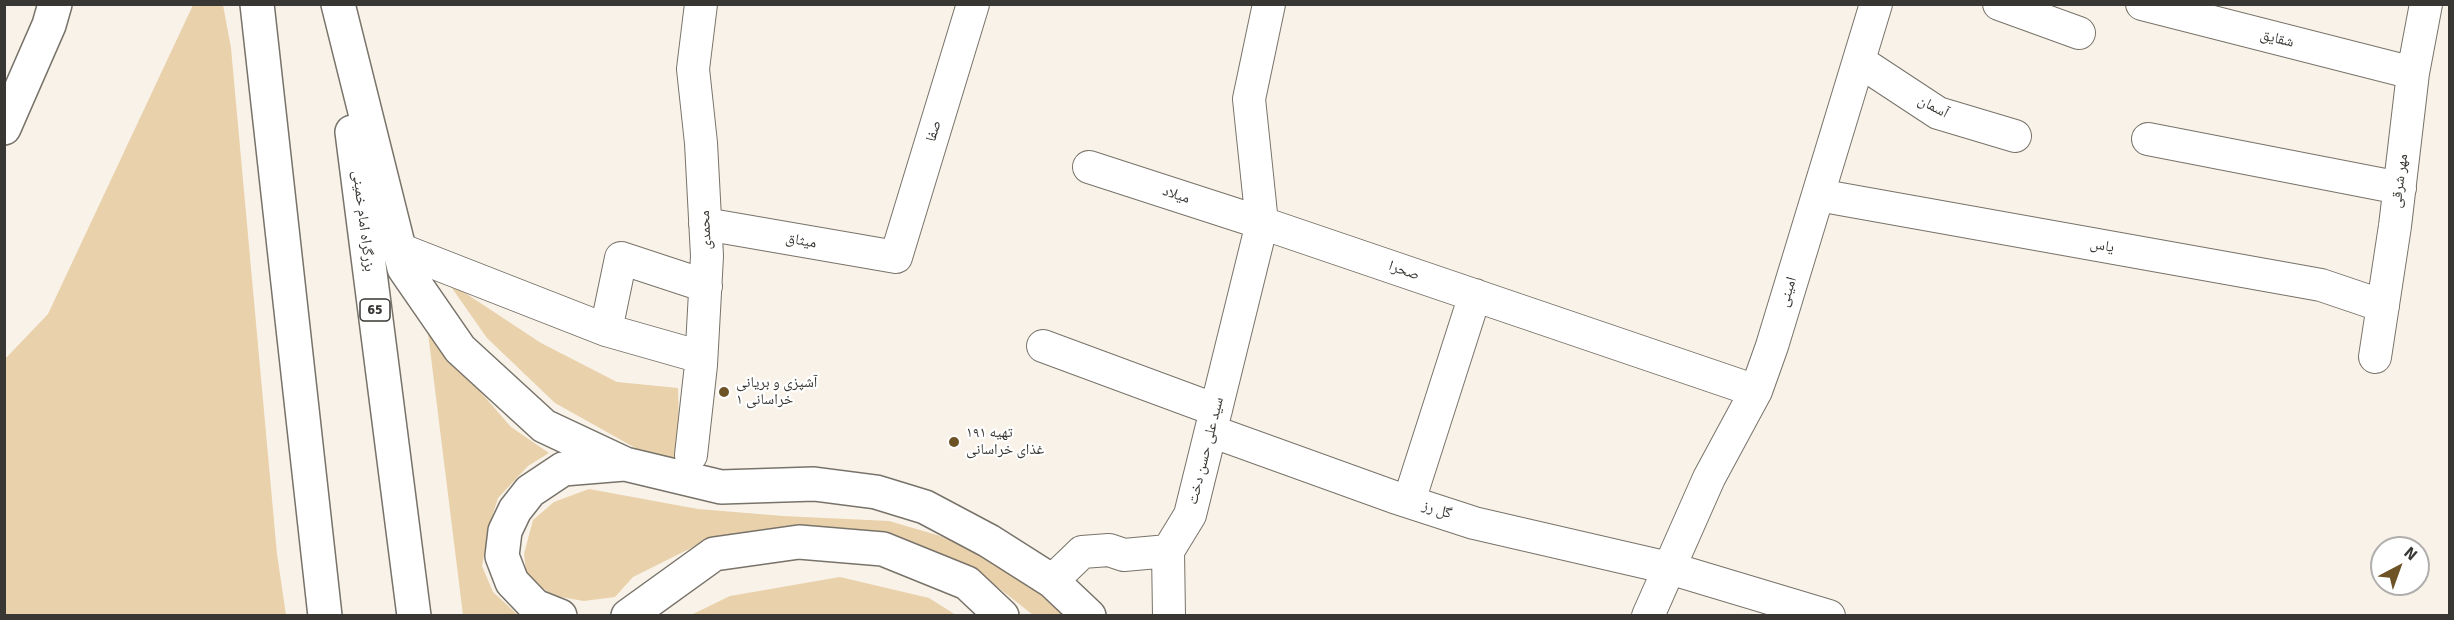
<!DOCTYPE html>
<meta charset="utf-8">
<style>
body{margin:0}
#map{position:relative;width:2454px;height:620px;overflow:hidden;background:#f8f2e8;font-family:Signika,sans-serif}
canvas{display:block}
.frame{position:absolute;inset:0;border:6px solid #393733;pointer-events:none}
.north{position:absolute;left:2370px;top:536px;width:60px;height:60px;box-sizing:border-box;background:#fff;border:2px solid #b0afad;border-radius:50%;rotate:41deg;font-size:16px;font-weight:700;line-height:24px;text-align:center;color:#393733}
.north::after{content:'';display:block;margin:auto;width:21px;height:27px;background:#6d5325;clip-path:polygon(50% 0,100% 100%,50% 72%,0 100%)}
</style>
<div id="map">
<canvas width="2454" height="620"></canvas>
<div class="frame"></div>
<div class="north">N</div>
</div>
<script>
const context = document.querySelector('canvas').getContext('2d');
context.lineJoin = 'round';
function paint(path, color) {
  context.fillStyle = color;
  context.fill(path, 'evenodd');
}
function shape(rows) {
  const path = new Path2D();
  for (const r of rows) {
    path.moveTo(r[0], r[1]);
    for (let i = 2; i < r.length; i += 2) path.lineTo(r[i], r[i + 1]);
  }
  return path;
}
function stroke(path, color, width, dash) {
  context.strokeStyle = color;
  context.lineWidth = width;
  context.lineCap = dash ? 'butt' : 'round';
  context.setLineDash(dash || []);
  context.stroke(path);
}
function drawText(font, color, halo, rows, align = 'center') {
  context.font = font + ' Signika,"Noto Naskh Arabic",sans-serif';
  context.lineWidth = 4.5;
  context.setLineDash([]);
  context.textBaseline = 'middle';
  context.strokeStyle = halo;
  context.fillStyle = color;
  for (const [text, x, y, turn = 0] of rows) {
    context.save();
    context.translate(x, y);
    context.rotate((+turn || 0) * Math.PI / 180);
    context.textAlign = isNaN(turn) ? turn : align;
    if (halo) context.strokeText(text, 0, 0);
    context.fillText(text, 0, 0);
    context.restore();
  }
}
paint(shape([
 [193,5,223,5,231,48,277,554,286,615,5,615,5,359,48,314],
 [447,281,541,343,617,382,678,388,680,460,639,450,555,403,487,338],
 [427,325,450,357,511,427,549,453,528,466,498,498,490,523,482,566,493,592,518,615,463,615],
 [589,489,698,509,783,516,889,521,937,535,995,558,1070,615,1033,615,971,566,912,545,750,534,713,537,633,577,615,597,584,601,555,596,527,579,524,554,533,520,554,502],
 [840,577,929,598,956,615,691,615,730,596]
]), '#e9d1ab');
const street = shape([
 [1269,4,1249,99,1262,223,1756,391],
 [1999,4,2079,33],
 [2142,4,2413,73],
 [1859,61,1938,113,2015,136],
 [2148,139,2400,188],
 [1818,195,2321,285,2383,306],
 [705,224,896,257,973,4],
 [399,249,606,330,701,357],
 [606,330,621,258,706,286],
 [1043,346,1216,410],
 [2375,357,2395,226,2413,73,2426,4],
 [1211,431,1394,497,1474,523,1669,568,1829,616],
 [691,455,701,365,707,256,701,143,693,69,701,4],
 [1409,501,1475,295],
 [1168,551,1169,616],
 [1052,581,1082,552,1109,550,1124,555,1168,551,1190,515,1262,223,1089,167],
 [1648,616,1709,478,1756,391,1772,346,1876,4]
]);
const highway = shape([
 [257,4,325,616],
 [338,4,404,268,460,349,544,426,625,464,721,487,814,484,876,492,925,507,989,541,1052,581,1089,616],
 [4,128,49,25,55,4],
 [352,132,414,616],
 [560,616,535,606,512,582,502,556,505,531,515,510,530,491,563,469,624,464],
 [628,616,714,554,799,542,883,549,967,583,1002,616]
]);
stroke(street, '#78736a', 34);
stroke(highway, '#78736a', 36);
stroke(street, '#fff', 32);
stroke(highway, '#fff', 33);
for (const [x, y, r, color] of [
 [724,392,6,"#6d5325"],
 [954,442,6,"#6d5325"]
]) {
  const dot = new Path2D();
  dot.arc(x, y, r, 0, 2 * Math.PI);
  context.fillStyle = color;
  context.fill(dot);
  stroke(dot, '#fff', 2);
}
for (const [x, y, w] of [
 [375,310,30]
]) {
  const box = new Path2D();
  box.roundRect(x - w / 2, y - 11, w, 22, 4.5);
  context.fillStyle = '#fff';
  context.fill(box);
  stroke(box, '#393733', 1.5);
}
drawText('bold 14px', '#393733', null, [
 ["65",375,310]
]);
drawText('15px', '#393733', '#fff', [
 ["شقایق",2277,39,14],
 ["آسمان",1933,107,28],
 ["صفا",934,131,-73],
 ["مهر شرقی",2400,181,-83],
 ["میلاد",1176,195,18],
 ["بزرگراه امام خمینی",363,221,83],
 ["محمدی",706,230,-93],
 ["میثاق",801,241,10],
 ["یاس",2102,246,10],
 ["صحرا",1404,271,19],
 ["امینی",1788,292,-73],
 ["سید علی حسن دخت",1206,451,-76],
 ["گل رز",1437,510,18]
]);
drawText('15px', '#393733', '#fff', [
 ["آشپزی و بریانی",736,383],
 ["خراسانی ۱",736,400],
 ["۱۹۱ تهیه",966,433],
 ["غذای خراسانی",966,450]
], 'left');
</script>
